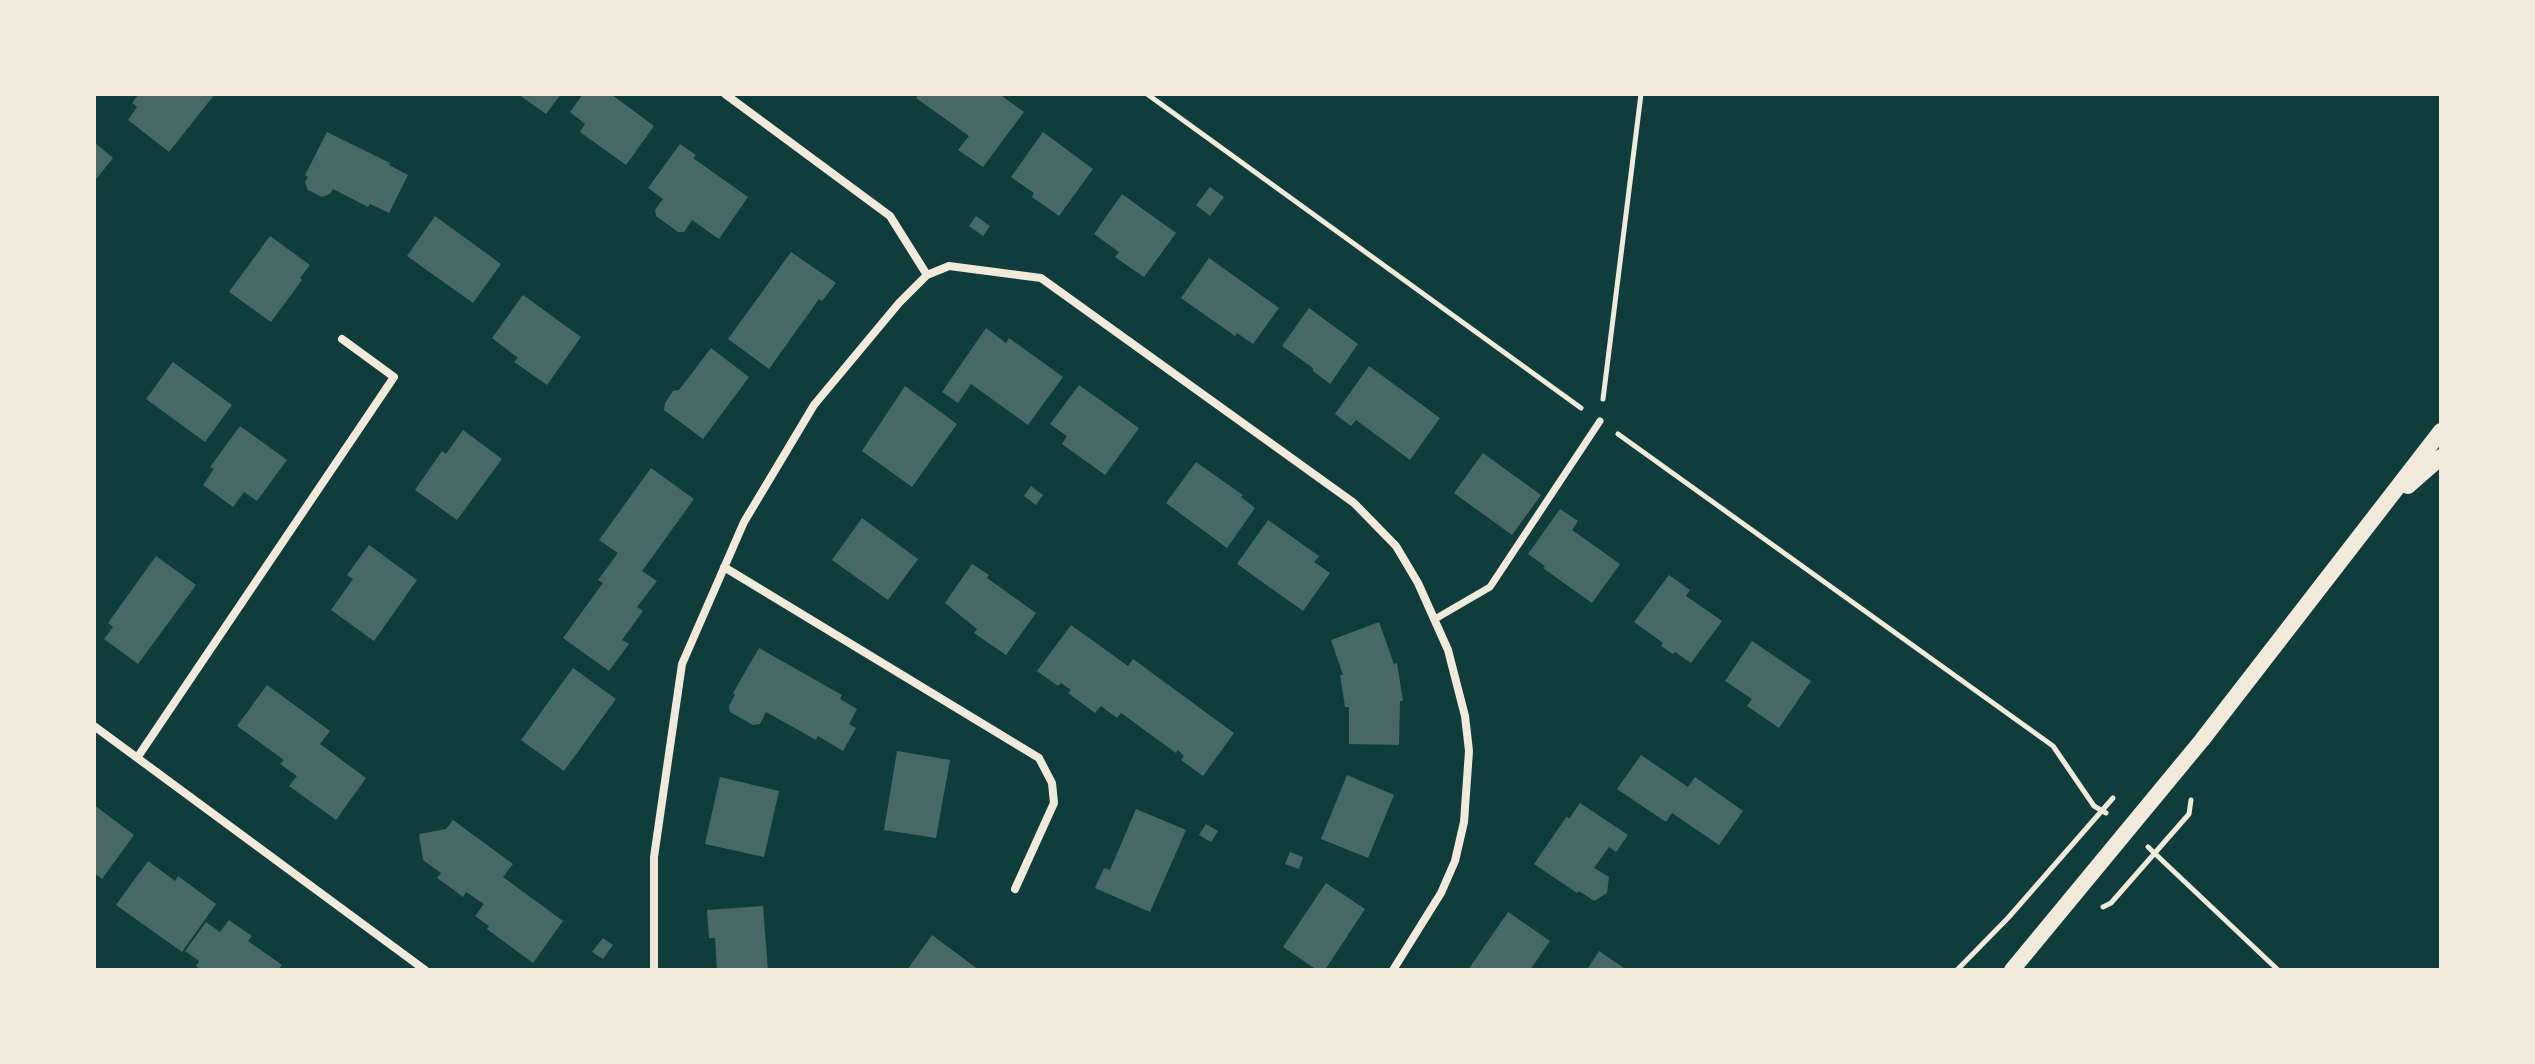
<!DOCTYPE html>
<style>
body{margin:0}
#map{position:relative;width:2535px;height:1064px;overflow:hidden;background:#0f3d3e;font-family:Jost,sans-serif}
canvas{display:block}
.frame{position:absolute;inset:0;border:96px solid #f1e9da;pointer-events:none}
</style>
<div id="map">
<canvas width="2535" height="1064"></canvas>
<div class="frame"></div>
</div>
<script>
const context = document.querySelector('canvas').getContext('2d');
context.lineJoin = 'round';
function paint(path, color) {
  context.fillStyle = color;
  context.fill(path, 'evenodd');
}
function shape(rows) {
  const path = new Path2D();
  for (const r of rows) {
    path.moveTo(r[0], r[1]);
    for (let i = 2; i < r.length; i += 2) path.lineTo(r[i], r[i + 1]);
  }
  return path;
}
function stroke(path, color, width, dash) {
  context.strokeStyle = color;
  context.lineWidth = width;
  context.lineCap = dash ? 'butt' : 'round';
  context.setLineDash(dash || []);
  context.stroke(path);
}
paint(shape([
 [139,94,215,94,169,152,128,120,137,107,132,103],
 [518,94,561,94,546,114],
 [583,94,611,94,654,126,626,165,580,132,585,124,570,112],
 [919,94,999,94,1024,112,983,167,958,150,969,136,916,98],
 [327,132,390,163,389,165,408,175,389,213,370,204,368,207,333,189,330,194,322,197,308,190,305,182,308,177,305,175],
 [1043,132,1093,169,1059,216,1032,197,1034,193,1011,177],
 [94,142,113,158,94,182],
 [680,144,696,155,693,158,748,197,719,239,692,220,684,232,678,232,656,216,655,210,663,199,648,188],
 [1210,187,1224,197,1210,216,1196,205],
 [1122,194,1176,233,1144,277,1115,257,1119,252,1094,234],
 [435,216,501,264,473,303,407,256],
 [976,216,990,226,983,236,969,226],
 [270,236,310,265,300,278,302,280,271,322,229,292],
 [791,252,836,283,822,301,819,299,769,369,728,339],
 [1209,258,1279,308,1253,344,1237,333,1235,336,1181,298],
 [523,295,581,337,547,385,514,362,518,358,492,338],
 [1309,308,1358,344,1330,384,1313,371,1313,368,1282,346],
 [986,328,1006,343,1009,338,1063,377,1028,425,971,384,958,403,942,392],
 [711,348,749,377,703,439,664,410,665,403,673,391,679,390],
 [173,362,232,405,205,442,146,399],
 [1369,366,1440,418,1410,460,1356,420,1351,426,1335,414],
 [1079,385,1139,428,1105,475,1062,444,1067,436,1050,424],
 [905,386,957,424,912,487,862,451],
 [240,426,287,460,257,501,244,492,233,507,203,485,214,469,210,467],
 [463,430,502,459,457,520,415,490,442,451,446,454],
 [1483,453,1541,495,1512,535,1454,493],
 [1196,462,1243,495,1241,497,1255,508,1227,548,1166,503],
 [651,468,694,499,642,571,657,581,637,607,643,611,622,640,629,644,609,671,563,638,603,583,598,580,618,553,599,540],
 [1031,486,1043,495,1036,505,1024,496],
 [1560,509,1578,521,1572,530,1620,564,1592,603,1543,568,1545,566,1528,554],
 [862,518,918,559,888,600,832,560],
 [1268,520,1319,556,1314,562,1330,573,1303,611,1237,564],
 [369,545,417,580,374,641,331,610,353,579,347,575],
 [156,556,196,585,138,664,104,639,113,627,108,623],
 [972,564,989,575,987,578,1036,613,1006,655,974,633,977,629,945,603],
 [1669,575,1690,590,1686,596,1722,621,1691,663,1675,652,1673,654,1661,646,1663,643,1634,622],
 [1379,622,1394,664,1397,663,1403,701,1400,701,1399,745,1349,744,1349,707,1345,707,1340,675,1343,675,1331,640],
 [1071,625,1128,666,1133,659,1234,733,1203,776,1181,760,1184,756,1178,750,1176,753,1121,713,1117,718,1101,706,1095,713,1068,693,1071,690,1061,683,1058,686,1037,671],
 [1752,641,1811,681,1779,728,1747,706,1752,699,1725,681],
 [759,648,842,695,840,699,857,709,849,724,856,728,843,751,818,736,816,740,766,712,760,724,753,725,730,712,729,706,735,695,733,693],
 [573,668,616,699,564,771,521,740],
 [267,685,330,731,320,744,366,778,336,820,289,786,297,776,280,764,284,760,237,726],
 [897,751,950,760,936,838,884,830],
 [1641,755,1688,787,1695,777,1743,811,1719,845,1672,813,1666,822,1617,789],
 [1347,775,1394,795,1368,858,1321,839],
 [720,777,779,791,764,857,705,844],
 [1580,803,1628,835,1616,852,1609,847,1594,868,1609,877,1607,893,1594,901,1579,891,1577,893,1534,864,1567,816,1569,819],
 [94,805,134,835,102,879,94,873],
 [1136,809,1186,830,1150,912,1095,888,1104,868,1110,870],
 [453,820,513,864,503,877,563,921,533,963,487,929,489,926,475,916,484,904,466,892,463,897,447,885,437,878,441,873,423,860,419,834,446,829],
 [1206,824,1218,831,1211,842,1199,835],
 [1290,852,1303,857,1299,869,1285,864],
 [148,861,175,881,178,876,216,904,182,952,116,905],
 [1326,883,1365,909,1325,970,1317,970,1283,947],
 [763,906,768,970,717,970,715,938,709,938,707,910],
 [1508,912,1550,941,1530,970,1468,970],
 [229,920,252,936,248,941,282,965,278,970,201,970,196,966,199,961,185,951,206,922,220,932],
 [932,935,979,970,907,970],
 [603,938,613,945,603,959,592,952],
 [1599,951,1624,968,1623,970,1588,968]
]), '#486865');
stroke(shape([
 [1147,94,1581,408],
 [1603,399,1641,94],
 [1618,434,2053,746,2094,806,2106,813],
 [2148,847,2278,970],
 [2103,907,2111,903,2189,814,2191,800],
 [1957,970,2008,918,2113,798]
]), '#f1e9da', 5);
stroke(shape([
 [1435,619,1490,587,1600,421]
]), '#f1e9da', 7);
stroke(shape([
 [725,94,890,216,927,275,949,266,1041,278,1354,503,1396,546,1418,583,1448,650,1465,716,1469,751,1464,822,1455,861,1441,893,1393,970],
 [724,567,1039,758,1052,783,1054,803,1015,889],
 [94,726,425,970],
 [137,758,394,377,342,339],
 [654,970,654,857,682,664,744,522,814,405,899,303,927,275]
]), '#f1e9da', 8);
stroke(shape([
 [2408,486,2441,457],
 [2012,970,2202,740,2441,431]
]), '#f1e9da', 16);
</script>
